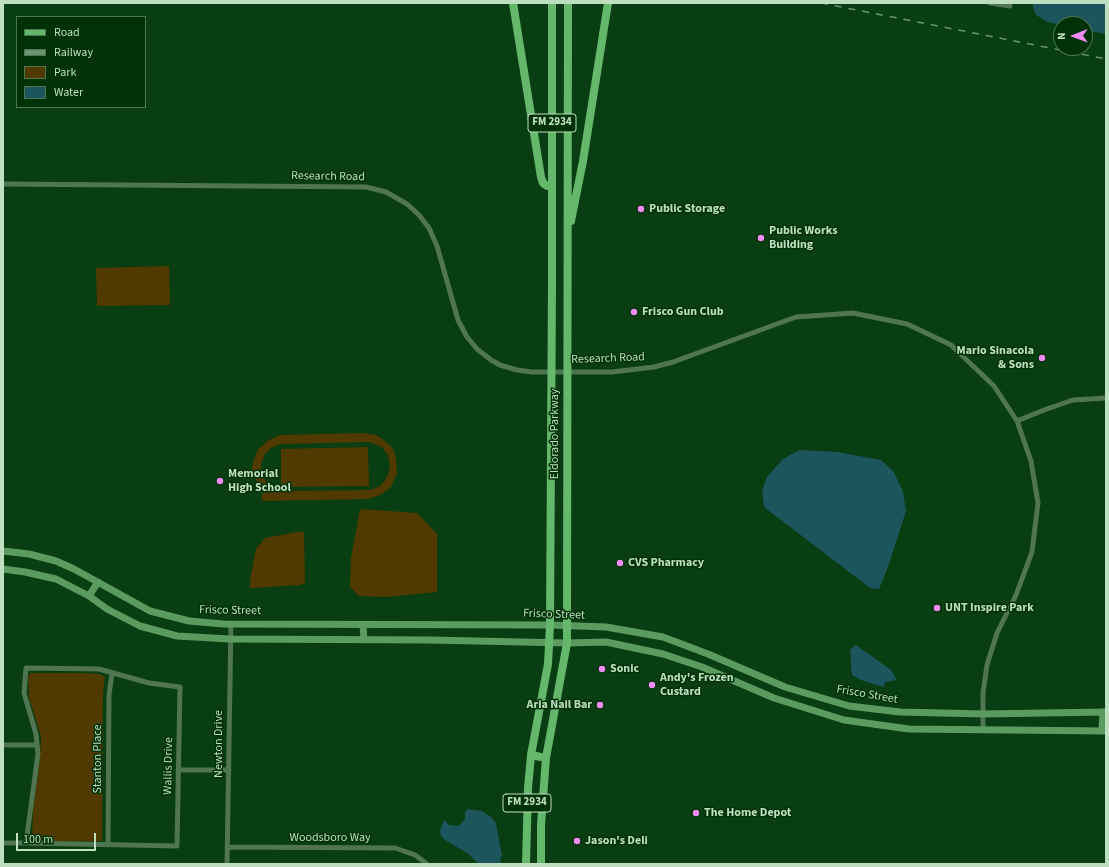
<!DOCTYPE html>
<style>
body{margin:0}
#map{position:relative;width:1109px;height:867px;overflow:hidden;background:#093d12;font-family:"Source Sans 3",sans-serif}
canvas{display:block}
.frame{position:absolute;inset:0;border:4px solid #bedfbf;pointer-events:none}
.legend{position:absolute;left:16px;top:16px;width:130px;height:92px;box-sizing:border-box;background:#003207;border:1px solid #4c7751;margin:0;padding:5px 7px;list-style:none;font-size:12px;color:#bedfbf}
.legend li{display:flex;align-items:center;gap:8px;height:20px}
.legend b{width:20px;border:1px solid #4c7751}
.north{position:absolute;left:1053px;top:16px;width:40px;height:40px;box-sizing:border-box;background:#003207;border:1px solid #4c7751;border-radius:50%;rotate:269deg;font-size:11px;font-weight:700;line-height:16px;text-align:center;color:#bedfbf}
.north::after{content:'';display:block;margin:auto;width:14px;height:18px;background:#f18bf5;clip-path:polygon(50% 0,100% 100%,50% 72%,0 100%)}
.scale{position:absolute;left:16px;top:833px;width:80px;height:18px;box-sizing:border-box;border:2px solid #bedfbf;border-top:0;padding-left:5px;font-size:12px;line-height:14px;white-space:nowrap;color:#bedfbf;-webkit-text-stroke:3px #003207;paint-order:stroke}
</style>
<div id="map">
<canvas width="1109" height="867"></canvas>
<div class="frame"></div>
<ul class="legend">
<li><b style="height:5px;background:#65b76c"></b>Road</li>
<li><b style="height:5px;background:#6b9570"></b>Railway</li>
<li><b style="height:11px;background:#503a00"></b>Park</li>
<li><b style="height:11px;background:#1c565c"></b>Water</li>
</ul>
<div class="north">N</div>
<div class="scale">100 m</div>
</div>
<script>
const context = document.querySelector('canvas').getContext('2d');
context.lineJoin = 'round';
function paint(path, color) {
  context.fillStyle = color;
  context.fill(path, 'evenodd');
}
function shape(rows) {
  const path = new Path2D();
  for (const r of rows) {
    path.moveTo(r[0], r[1]);
    for (let i = 2; i < r.length; i += 2) path.lineTo(r[i], r[i + 1]);
  }
  return path;
}
function stroke(path, color, width, dash) {
  context.strokeStyle = color;
  context.lineWidth = width;
  context.lineCap = dash ? 'butt' : 'round';
  context.setLineDash(dash || []);
  context.stroke(path);
}
function drawText(font, color, halo, rows, align = 'center') {
  context.font = font + ' "Source Sans 3",sans-serif';
  context.lineWidth = 3;
  context.setLineDash([]);
  context.textBaseline = 'middle';
  context.strokeStyle = halo;
  context.fillStyle = color;
  for (const [text, x, y, turn = 0] of rows) {
    context.save();
    context.translate(x, y);
    context.rotate((+turn || 0) * Math.PI / 180);
    context.textAlign = isNaN(turn) ? turn : align;
    if (halo) context.strokeText(text, 0, 0);
    context.fillText(text, 0, 0);
    context.restore();
  }
}
paint(shape([
 [169,266,170,305,97,306,96,268],
 [363,433,376,435,381,438,391,446,394,452,396,459,397,473,391,487,386,491,380,495,368,499,262,501,262,494,264,493,258,484,252,470,253,463,258,449,269,440,280,435],
 [370,442,382,447,388,455,390,465,388,475,385,480,380,486,371,490,279,491,272,488,266,482,261,471,261,464,265,454,271,448,281,444],
 [368,447,369,486,281,487,281,449],
 [360,509,417,513,437,534,437,592,386,597,359,596,350,587,351,558],
 [297,532,304,532,305,582,301,585,250,588,250,580,256,549,265,538],
 [30,673,83,673,100,674,105,677,103,694,102,841,35,841,32,838,33,811,40,759,41,736,29,698,28,678]
]), '#503a00');
paint(shape([
 [1033,3,1106,3,1106,34,1085,30,1085,24,1061,25,1048,22,1036,15,1033,8],
 [799,450,837,452,881,460,894,472,903,492,906,511,888,567,879,589,870,588,764,507,762,491,767,477,783,459],
 [856,645,891,670,897,680,885,682,884,687,861,680,852,675,850,650],
 [468,809,482,811,491,817,496,823,502,856,500,859,501,863,500,864,479,864,467,853,445,840,441,836,440,831,444,820,449,825,457,826,460,825,465,819,465,812]
]), '#1c565c');
stroke(shape([
 [990,3,1010,6,1010,3],
 [3,184,366,187,386,192,407,204,419,215,429,228,437,246,458,320,467,337,477,349,491,360,500,365,517,370,532,372,612,372,654,367,673,362,796,317,853,313,907,324,951,345,994,386,1017,421,1031,461,1038,503,1032,552,1016,595,997,633,987,665,983,693,983,730],
 [1017,421,1044,410,1073,400,1106,398],
 [3,745,37,745],
 [178,770,229,770],
 [3,843,26,843,177,846,180,687,149,683,99,669,26,668,24,693,36,734,38,754,26,843],
 [108,845,109,695,112,673],
 [228,847,395,848,415,855,427,864],
 [227,864,231,623]
]), '#4f7551', 5);
stroke(shape([
 [3,551,29,554,56,561,74,569,150,611,189,621,223,624,550,625,606,627,663,637,708,654,785,687,849,706,900,712,983,714,1106,712],
 [3,569,25,572,56,579,89,596,107,609,140,626,177,636,230,639,430,640,567,643,606,642,663,654,702,667,774,698,844,720,909,729,1106,731],
 [89,596,98,582],
 [363,625,364,640],
 [1102,731,1103,712]
]), '#5c9b60', 7);
stroke(shape([
 [513,3,541,177,543,183,547,186,552,186],
 [571,221,583,161,608,3],
 [531,755,546,758],
 [526,864,528,788,531,755,548,664,550,625,552,282,552,3],
 [541,864,541,825,546,758,567,643,567,625,568,3]
]), '#65b76c', 8);
stroke(shape([
 [821,3,1106,59]
]), '#6b9570', 1.5, [7, 7]);
for (const [x, y, r, color] of [
 [641,209,4,"#f18bf5"],
 [761,238,4,"#f18bf5"],
 [634,312,4,"#f18bf5"],
 [1042,358,4,"#f18bf5"],
 [220,481,4,"#f18bf5"],
 [620,563,4,"#f18bf5"],
 [937,608,4,"#f18bf5"],
 [602,669,4,"#f18bf5"],
 [652,685,4,"#f18bf5"],
 [600,705,4,"#f18bf5"],
 [696,813,4,"#f18bf5"],
 [577,841,4,"#f18bf5"]
]) {
  const dot = new Path2D();
  dot.arc(x, y, r, 0, 2 * Math.PI);
  context.fillStyle = color;
  context.fill(dot);
  stroke(dot, '#003207', 1.5);
}
for (const [x, y, w] of [
 [552,123,48],
 [527,803,48]
]) {
  const box = new Path2D();
  box.roundRect(x - w / 2, y - 9, w, 18, 3);
  context.fillStyle = '#003207';
  context.fill(box);
  stroke(box, '#bedfbf', 1);
}
drawText('bold 11px', '#bedfbf', null, [
 ["FM 2934",552,123],
 ["FM 2934",527,803]
]);
drawText('12px', '#bedfbf', '#003207', [
 ["Research Road",328,177,1],
 ["Research Road",608,359,-2],
 ["Eldorado Parkway",555,434,-90],
 ["Frisco Street",230,611,1],
 ["Frisco Street",554,615,2],
 ["Frisco Street",867,695,10],
 ["Newton Drive",219,744,-90],
 ["Stanton Place",98,759,-90],
 ["Wallis Drive",169,766,-89],
 ["Woodsboro Way",330,838]
]);
drawText('bold 12px', '#bedfbf', '#003207', [
 ["Public Storage",649,209],
 ["Public Works",769,231],
 ["Building",769,245],
 ["Frisco Gun Club",642,312],
 ["Mario Sinacola",1034,351,"right"],
 ["& Sons",1034,365,"right"],
 ["Memorial",228,474],
 ["High School",228,488],
 ["CVS Pharmacy",628,563],
 ["UNT Inspire Park",945,608],
 ["Sonic",610,669],
 ["Andy's Frozen",660,678],
 ["Custard",660,692],
 ["Aria Nail Bar",592,705,"right"],
 ["The Home Depot",704,813],
 ["Jason's Deli",585,841]
], 'left');
</script>
